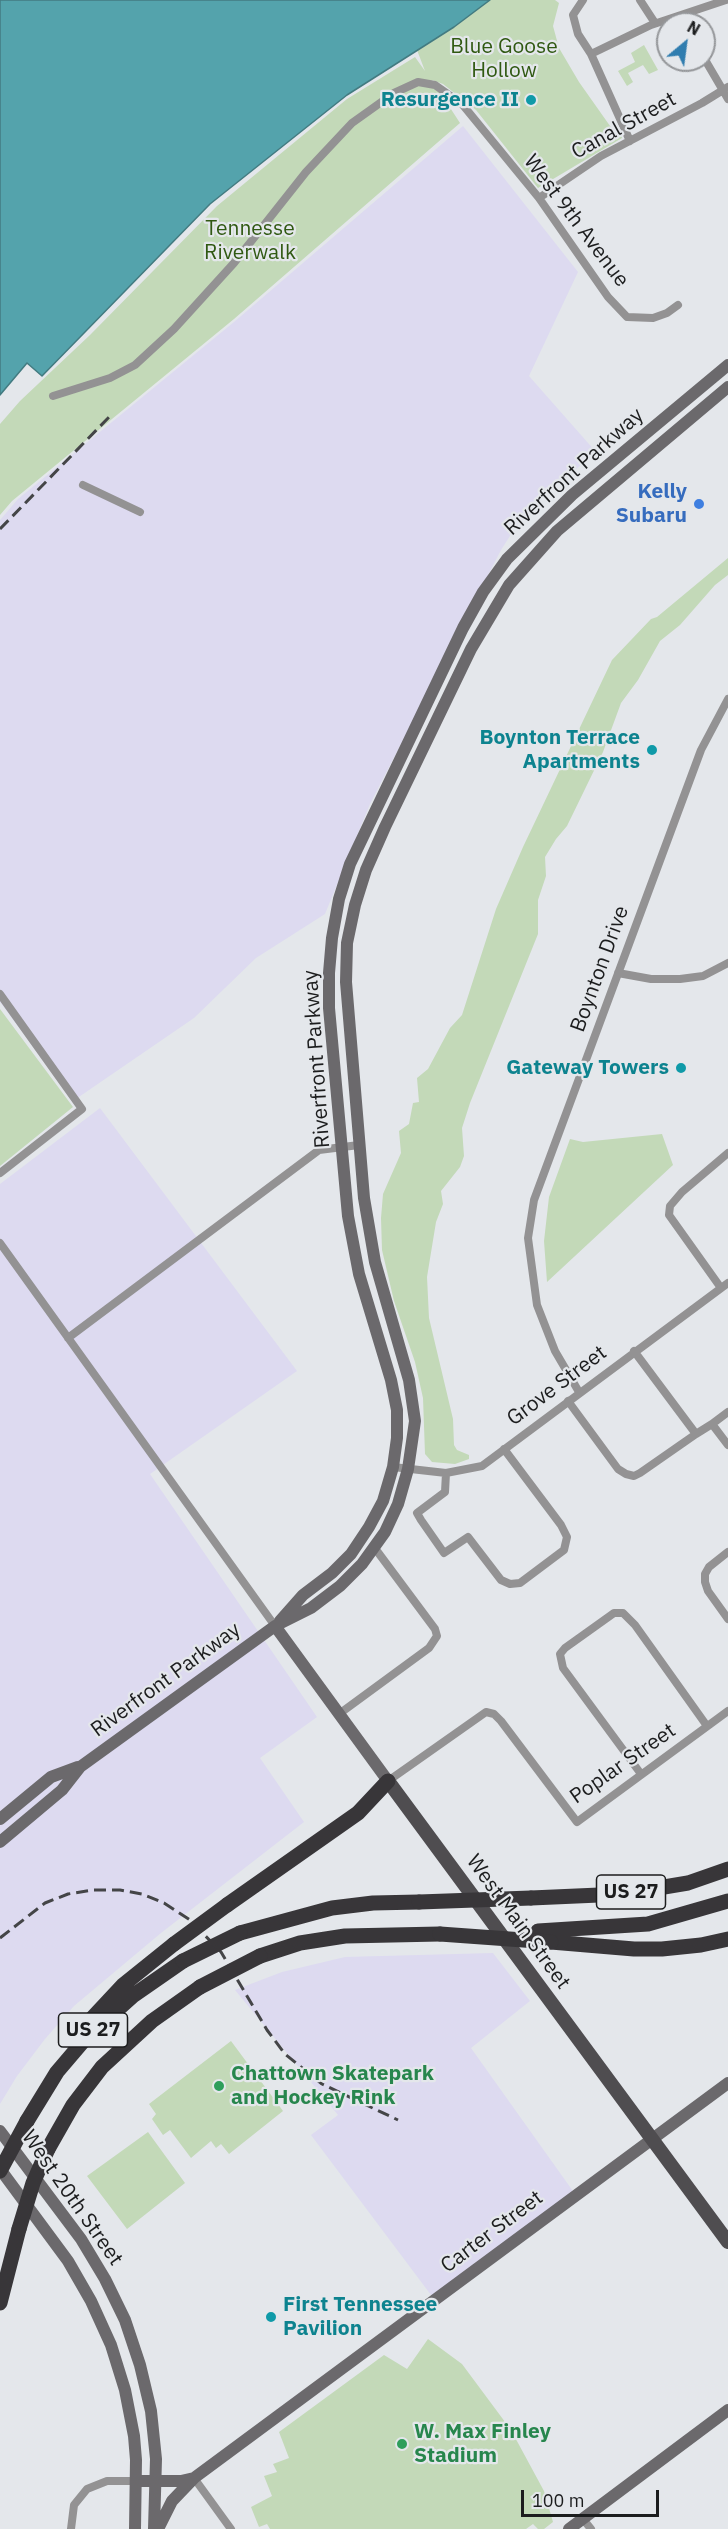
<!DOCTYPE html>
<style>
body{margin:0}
#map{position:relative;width:728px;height:2529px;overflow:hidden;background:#e4e7eb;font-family:"IBM Plex Sans",sans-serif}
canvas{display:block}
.north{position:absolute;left:656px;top:12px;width:60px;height:60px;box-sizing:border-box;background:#e4e7eb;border:2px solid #949699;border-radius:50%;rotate:29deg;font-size:16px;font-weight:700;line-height:24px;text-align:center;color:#1c1d1e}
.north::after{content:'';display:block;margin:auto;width:21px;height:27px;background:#307daf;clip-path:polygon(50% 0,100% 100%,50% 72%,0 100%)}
.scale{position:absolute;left:521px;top:2490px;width:138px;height:27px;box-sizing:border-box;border:3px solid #1c1d1e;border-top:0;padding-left:8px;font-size:18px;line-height:21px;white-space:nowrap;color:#1c1d1e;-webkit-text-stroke:4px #e4e7eb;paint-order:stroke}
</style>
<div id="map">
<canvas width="728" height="2529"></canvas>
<div class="north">N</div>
<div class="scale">100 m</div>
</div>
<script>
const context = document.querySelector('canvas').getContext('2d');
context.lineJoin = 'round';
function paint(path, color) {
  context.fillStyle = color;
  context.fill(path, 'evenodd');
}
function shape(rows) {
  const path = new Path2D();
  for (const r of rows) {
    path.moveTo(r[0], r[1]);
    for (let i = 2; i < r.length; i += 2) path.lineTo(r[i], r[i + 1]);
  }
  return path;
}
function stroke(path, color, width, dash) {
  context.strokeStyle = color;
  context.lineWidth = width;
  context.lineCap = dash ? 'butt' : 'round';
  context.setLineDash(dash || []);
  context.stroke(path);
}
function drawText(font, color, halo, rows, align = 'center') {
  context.font = font + ' "IBM Plex Sans",sans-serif';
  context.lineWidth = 4.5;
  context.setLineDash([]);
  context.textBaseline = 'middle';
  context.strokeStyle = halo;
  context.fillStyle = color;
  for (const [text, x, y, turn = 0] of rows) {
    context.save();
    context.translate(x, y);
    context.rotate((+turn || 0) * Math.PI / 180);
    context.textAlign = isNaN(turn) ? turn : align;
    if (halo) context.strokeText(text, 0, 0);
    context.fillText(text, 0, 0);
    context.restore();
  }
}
paint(shape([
 [463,126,578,272,529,376,596,452,524,514,501,550,370,804,325,914,256,958,194,1018,73,1101,0,1002,0,520,18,499,234,322],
 [100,1108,297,1371,150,1474,317,1717,260,1758,304,1822,161,1933,74,2006,45,2039,17,2076,0,2104,0,1184],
 [493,1953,530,2001,471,2048,575,2194,434,2299,311,2135,338,2115,235,1990,282,1972,345,1957]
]), '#dddaf0');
paint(shape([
 [490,0,555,0,559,3,553,26,559,48,579,82,615,133,620,131,622,138,538,188,476,110,443,84,432,80,460,123,234,319,12,501,0,515,0,424,20,401,90,335,217,206,347,99,415,57,425,71,417,50,454,27],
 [644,45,658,70,649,74,643,65,628,73,633,82,627,86,618,71,635,62,631,53],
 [728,558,728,575,715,585,680,625,660,641,638,680,621,703,603,752,567,826,556,839,545,857,546,876,538,900,538,934,470,1103,462,1128,464,1156,460,1167,441,1191,443,1204,436,1222,427,1277,429,1318,453,1419,454,1445,457,1450,469,1455,469,1459,455,1464,432,1462,425,1454,423,1398,415,1362,394,1301,382,1250,381,1218,383,1194,401,1153,399,1131,409,1124,413,1103,419,1102,417,1078,428,1069,450,1028,462,1015,496,909,523,847,612,660,651,619,657,617],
 [0,1009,73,1107,0,1166],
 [662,1134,673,1165,547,1282,544,1241,549,1197,570,1139,583,1142],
 [231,2041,283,2111,229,2154,221,2144,216,2148,211,2141,191,2158,170,2130,163,2135,152,2119,156,2114,149,2104],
 [148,2132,185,2183,127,2229,87,2176],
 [428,2339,462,2364,511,2430,544,2491,553,2522,544,2529,538,2529,533,2524,526,2529,270,2529,267,2524,259,2527,251,2507,272,2496,264,2476,277,2472,273,2464,289,2458,279,2432,384,2355,407,2369]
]), '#c3d9b8');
const water = shape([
 [0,0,490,0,454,27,347,95,210,204,42,376,27,363,0,395,0,0]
]);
paint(water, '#54a3ac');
stroke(water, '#437b81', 1.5);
stroke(shape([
 [583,0,573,15,578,34,591,54,630,141],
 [640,0,655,23],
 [591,54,651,25,726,0],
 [704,58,728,99],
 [539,198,601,156,702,103,728,87],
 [53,396,110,378,135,365,174,329,234,263,306,172,352,123,394,93,418,82,435,85,462,104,539,198,608,297,627,317,653,318,667,313,678,305],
 [83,485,140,512],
 [618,973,651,979,680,979,703,976,728,963],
 [0,994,82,1109,0,1173],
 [0,1243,275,1626],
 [721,1288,669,1215,670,1206,682,1192,728,1153],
 [68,1338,319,1150,359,1145],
 [634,1351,696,1434,712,1424],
 [579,1392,555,1351,537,1305,528,1238,534,1200,701,750,728,699],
 [568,1401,618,1469,626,1474,634,1476,640,1473,696,1434],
 [728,1412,712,1424,728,1445],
 [393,1467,446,1473,482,1466,728,1283],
 [446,1473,445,1492,417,1513,421,1520,444,1553,468,1537,501,1580,510,1584,520,1583,564,1550,567,1537,561,1525,504,1449],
 [728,1552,709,1567,705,1574,705,1582,708,1591,728,1619],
 [339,1714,429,1648,437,1636,435,1629,374,1547],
 [641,1774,563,1668,560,1654,565,1648,614,1613,623,1613,635,1625,707,1726],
 [388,1781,486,1712,494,1714,501,1721,577,1822,728,1711],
 [194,2478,231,2529],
 [583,2519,591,2529],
 [71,2529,74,2505,87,2489,107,2481,136,2481]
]), '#939293', 8);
stroke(shape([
 [280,1621,303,1595,332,1573,351,1554,369,1527,383,1501,393,1467,397,1438,397,1410,391,1380,359,1274,348,1216,329,1008,329,973,332,938,339,899,350,864,463,628,483,592,507,559,572,495,728,365],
 [275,1626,388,1781],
 [0,1819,51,1777,78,1767],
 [0,1842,62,1790,80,1767,275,1626,311,1608,340,1586,362,1564,385,1532,398,1504,408,1469,415,1421,409,1380,375,1262,364,1198,346,982,347,943,355,905,366,870,385,827,471,649,509,585,557,531,728,387],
 [0,2131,81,2239,105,2279,125,2320,140,2365,151,2411,156,2459,154,2529],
 [0,2169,68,2261,91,2301,111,2345,125,2390,134,2436,136,2460,135,2529],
 [136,2481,181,2481,194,2478],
 [158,2529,172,2501,194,2478,728,2083],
 [569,2529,728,2410]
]), '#6b696c', 12);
stroke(shape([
 [388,1781,728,2242]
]), '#4f4d50', 14);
stroke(shape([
 [531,1898,622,1894,688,1883,728,1869],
 [227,1905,358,1813,388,1781],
 [538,1931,648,1924,728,1901],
 [240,1933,332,1908,373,1903,419,1902],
 [551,1942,634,1949,662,1949,701,1945,728,1939],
 [260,1956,300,1943,345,1936,440,1934],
 [80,2031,123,1985,174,1944],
 [27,2121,57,2072,86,2038,134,1995,183,1961],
 [48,2149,73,2105,102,2067,152,2021,200,1987],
 [0,2303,19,2229]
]), '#383639', 15);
stroke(shape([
 [0,529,112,414],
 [0,1938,45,1903,68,1894,93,1890,120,1890,142,1894,164,1903,190,1920,221,1952,267,2030,285,2054,322,2084,398,2120]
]), '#444547', 3, [12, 6]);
stroke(shape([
 [419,1902,531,1898],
 [440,1934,551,1942],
 [174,1944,227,1905],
 [183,1961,240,1933],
 [200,1987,260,1956],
 [0,2171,27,2121],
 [19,2229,33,2183,48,2149]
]), '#383639', 15);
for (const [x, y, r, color] of [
 [531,100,6,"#0f9aa8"],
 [699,504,6,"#3f7fe0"],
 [652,750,6,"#0f9aa8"],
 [681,1068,6,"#0f9aa8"],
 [219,2086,6,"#2e9e5b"],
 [271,2317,6,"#0f9aa8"],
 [402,2444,6,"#2e9e5b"]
]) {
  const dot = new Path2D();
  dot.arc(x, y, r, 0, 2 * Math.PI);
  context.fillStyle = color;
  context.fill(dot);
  stroke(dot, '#e4e7eb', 2);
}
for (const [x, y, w] of [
 [631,1892,69],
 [93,2030,69]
]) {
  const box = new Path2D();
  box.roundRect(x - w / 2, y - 17, w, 34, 4.5);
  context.fillStyle = '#e4e7eb';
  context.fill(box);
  stroke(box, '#1c1d1e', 1.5);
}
drawText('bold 20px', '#1c1d1e', null, [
 ["US 27",631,1892],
 ["US 27",93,2030]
]);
drawText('21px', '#305912', '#e4e7eb', [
 ["Blue Goose",504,47],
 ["Hollow",504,71],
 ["Tennesse",250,229],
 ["Riverwalk",250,253]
]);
drawText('bold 21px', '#0d838f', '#e4e7eb', [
 ["Resurgence II",519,100],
 ["Boynton Terrace",640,738],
 ["Apartments",640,762],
 ["Gateway Towers",669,1068],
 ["First Tennessee",283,2305,"left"],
 ["Pavilion",283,2329,"left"]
], 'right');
drawText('21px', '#1c1d1e', '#e4e7eb', [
 ["Canal Street",624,126,-29],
 ["West 9th Avenue",576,221,53],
 ["Riverfront Parkway",574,472,-42],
 ["Boynton Drive",600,969,-70],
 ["Riverfront Parkway",317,1059,-94],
 ["Grove Street",557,1386,-37],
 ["Riverfront Parkway",166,1680,-36],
 ["Poplar Street",623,1764,-35],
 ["West Main Street",518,1922,54],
 ["West 20th Street",72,2198,55],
 ["Carter Street",492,2232,-37]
]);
drawText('bold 21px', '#366cbe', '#e4e7eb', [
 ["Kelly",687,492],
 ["Subaru",687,516]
], 'right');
drawText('bold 21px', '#27864d', '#e4e7eb', [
 ["Chattown Skatepark",231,2074],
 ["and Hockey Rink",231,2098],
 ["W. Max Finley",414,2432],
 ["Stadium",414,2456]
], 'left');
</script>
